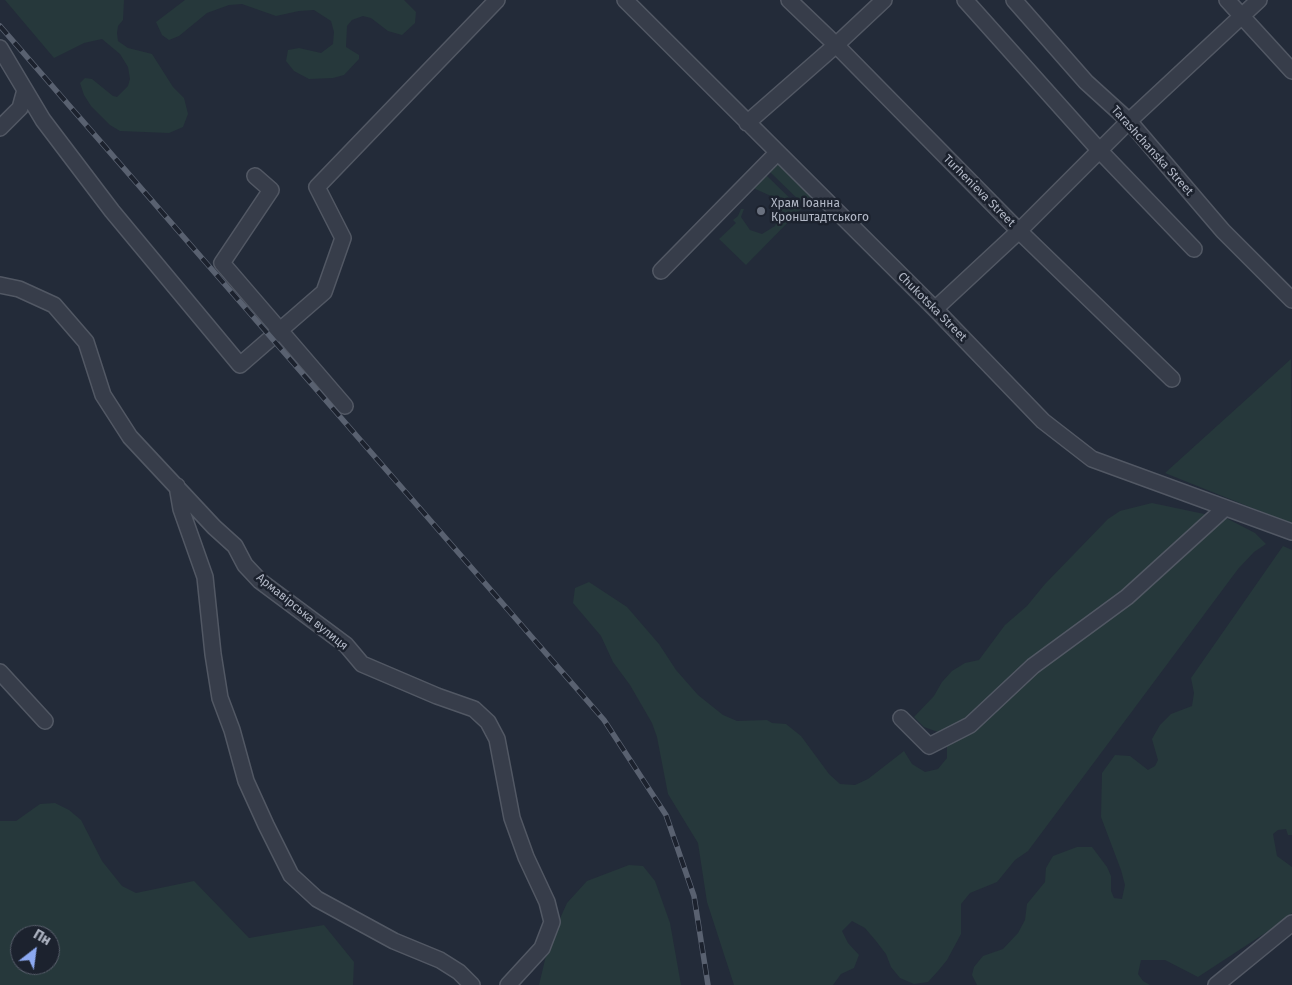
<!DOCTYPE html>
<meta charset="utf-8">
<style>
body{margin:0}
#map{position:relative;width:1292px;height:985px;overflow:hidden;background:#232b39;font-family:"Fira Sans",sans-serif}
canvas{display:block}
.north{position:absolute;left:10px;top:925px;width:50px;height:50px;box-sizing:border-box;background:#1c222e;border:1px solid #585e6b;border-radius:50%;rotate:30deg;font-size:14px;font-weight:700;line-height:20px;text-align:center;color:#b2b8c6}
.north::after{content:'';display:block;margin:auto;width:18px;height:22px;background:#8ca9f1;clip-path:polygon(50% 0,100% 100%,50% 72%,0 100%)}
</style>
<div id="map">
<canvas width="1292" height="985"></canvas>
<div class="north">Пн</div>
</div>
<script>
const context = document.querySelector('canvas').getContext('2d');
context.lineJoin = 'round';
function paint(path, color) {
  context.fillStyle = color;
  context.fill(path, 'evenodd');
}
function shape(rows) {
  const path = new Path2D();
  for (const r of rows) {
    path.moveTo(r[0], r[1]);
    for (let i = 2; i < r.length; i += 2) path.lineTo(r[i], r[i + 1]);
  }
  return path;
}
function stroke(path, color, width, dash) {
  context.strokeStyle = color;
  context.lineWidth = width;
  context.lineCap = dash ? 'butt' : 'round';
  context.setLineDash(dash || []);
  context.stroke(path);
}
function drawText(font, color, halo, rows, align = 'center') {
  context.font = font + ' "Fira Sans",sans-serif';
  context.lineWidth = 5;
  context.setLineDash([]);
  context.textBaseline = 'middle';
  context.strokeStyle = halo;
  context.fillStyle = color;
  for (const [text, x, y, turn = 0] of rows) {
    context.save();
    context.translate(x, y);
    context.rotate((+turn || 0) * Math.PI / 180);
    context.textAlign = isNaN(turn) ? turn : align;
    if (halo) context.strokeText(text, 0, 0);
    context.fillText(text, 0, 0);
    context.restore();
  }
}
paint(shape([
 [5,0,124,0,123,20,118,26,117,33,118,41,128,48,152,54,173,87,184,98,188,114,183,127,169,133,120,131,110,125,91,106,84,95,80,83,85,78,92,79,113,96,117,97,128,86,130,79,128,67,120,54,102,39,84,43,54,58],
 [185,0,404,0,416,12,415,23,402,35,388,31,371,18,363,16,352,20,347,26,346,47,359,55,359,59,344,75,333,78,309,79,294,71,286,61,288,50,299,48,321,53,333,44,334,32,331,21,314,10,299,11,276,16,242,4,229,5,207,13,179,36,169,40,162,35,156,22],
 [779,160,826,209,812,199,805,206,769,171],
 [766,171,767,176,798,206,803,207,746,265,719,239,736,223,733,220,738,216,741,209,744,209,741,217,750,230,762,234,775,226,780,213,771,196,751,187],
 [1291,359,1292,524,1165,473],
 [1152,503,1228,519,1255,533,1266,544,1254,552,1238,569,1028,851,1015,860,997,882,970,893,961,904,961,934,947,960,938,971,928,982,914,984,900,978,891,967,886,954,876,941,865,928,852,921,842,931,848,943,859,955,854,968,841,974,833,985,734,985,707,902,698,843,668,794,657,737,652,723,630,685,613,662,601,636,573,603,575,588,589,582,627,607,659,644,676,670,698,695,723,715,737,721,767,720,772,723,786,724,801,736,829,774,840,784,855,785,868,779,904,751,912,764,925,772,938,769,947,758,947,744,938,732,924,727,914,717,934,696,942,682,952,671,965,663,979,660,1005,625,1027,606,1045,584,1108,519,1120,511],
 [1283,546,1292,550,1292,835,1288,835,1286,829,1278,830,1273,834,1277,856,1292,867,1292,913,1282,922,1198,977,1165,960,1141,960,1138,974,1143,981,1150,985,977,985,972,975,974,967,983,956,1003,949,1018,933,1025,920,1027,904,1045,882,1046,868,1053,856,1077,847,1092,847,1107,867,1111,876,1111,891,1114,898,1122,899,1125,885,1121,870,1101,817,1102,773,1115,755,1130,756,1148,770,1155,766,1158,760,1152,739,1160,725,1171,714,1192,706,1194,693,1191,678],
 [55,803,69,810,81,820,102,861,122,886,136,893,194,881,249,938,324,925,354,962,353,985,0,985,0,821,16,821,40,804],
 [20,935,50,935,50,965,20,965],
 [629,865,643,866,655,881,670,923,681,985,539,985,549,943,567,903,587,881]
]), '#26383b');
const minor = shape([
 [625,0,935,309,1043,421,1092,459,1292,532],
 [789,0,836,45,1019,231,1172,379],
 [965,0,1100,151,1194,249],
 [1014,0,1086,82,1129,121,1223,231,1292,300],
 [1227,0,1292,71],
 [0,48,43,120,112,211,240,365,324,292,343,238,317,187,497,0],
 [747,123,836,45,884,0],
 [0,128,20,108,25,90],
 [255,176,271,190,222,263,345,406],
 [661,271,777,153],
 [0,285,19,289,54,305,86,342,103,395,130,437,214,527,235,546,245,565,260,581,346,645,362,664,437,696,474,709,488,722,497,739,512,818,526,857,547,902,552,922,542,948,508,985],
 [935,309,1019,231,1129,121,1259,0],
 [177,486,181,509,205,577,213,654,220,698,232,730,246,781,266,825,291,875,317,899,394,941,440,960,459,972,472,985],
 [0,672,45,721],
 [901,718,929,746,970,725,1033,666,1127,597,1225,508],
 [1216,985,1292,923]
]);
stroke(minor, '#525864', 18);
stroke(minor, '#373d4a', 15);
const rail = shape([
 [0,26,604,720,666,815,694,896,708,985]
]);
stroke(rail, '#596170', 5.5);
stroke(rail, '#1c222e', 4, [11]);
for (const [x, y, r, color] of [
 [761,211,5,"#6b7280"]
]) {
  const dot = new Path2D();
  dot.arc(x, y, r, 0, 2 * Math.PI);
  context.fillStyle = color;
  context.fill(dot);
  stroke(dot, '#1c222e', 2);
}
drawText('12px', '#b2b8c6', '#1c222e', [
 ["Tarashchanska Street",1152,151,48],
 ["Turhenieva Street",979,191,45],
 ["Chukotska Street",932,307,45],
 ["Армавірська вулиця",302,612,39]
]);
drawText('12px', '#b2b8c6', '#1c222e', [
 ["Храм Іоанна",771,204],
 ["Кронштадтського",771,218]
], 'left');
</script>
